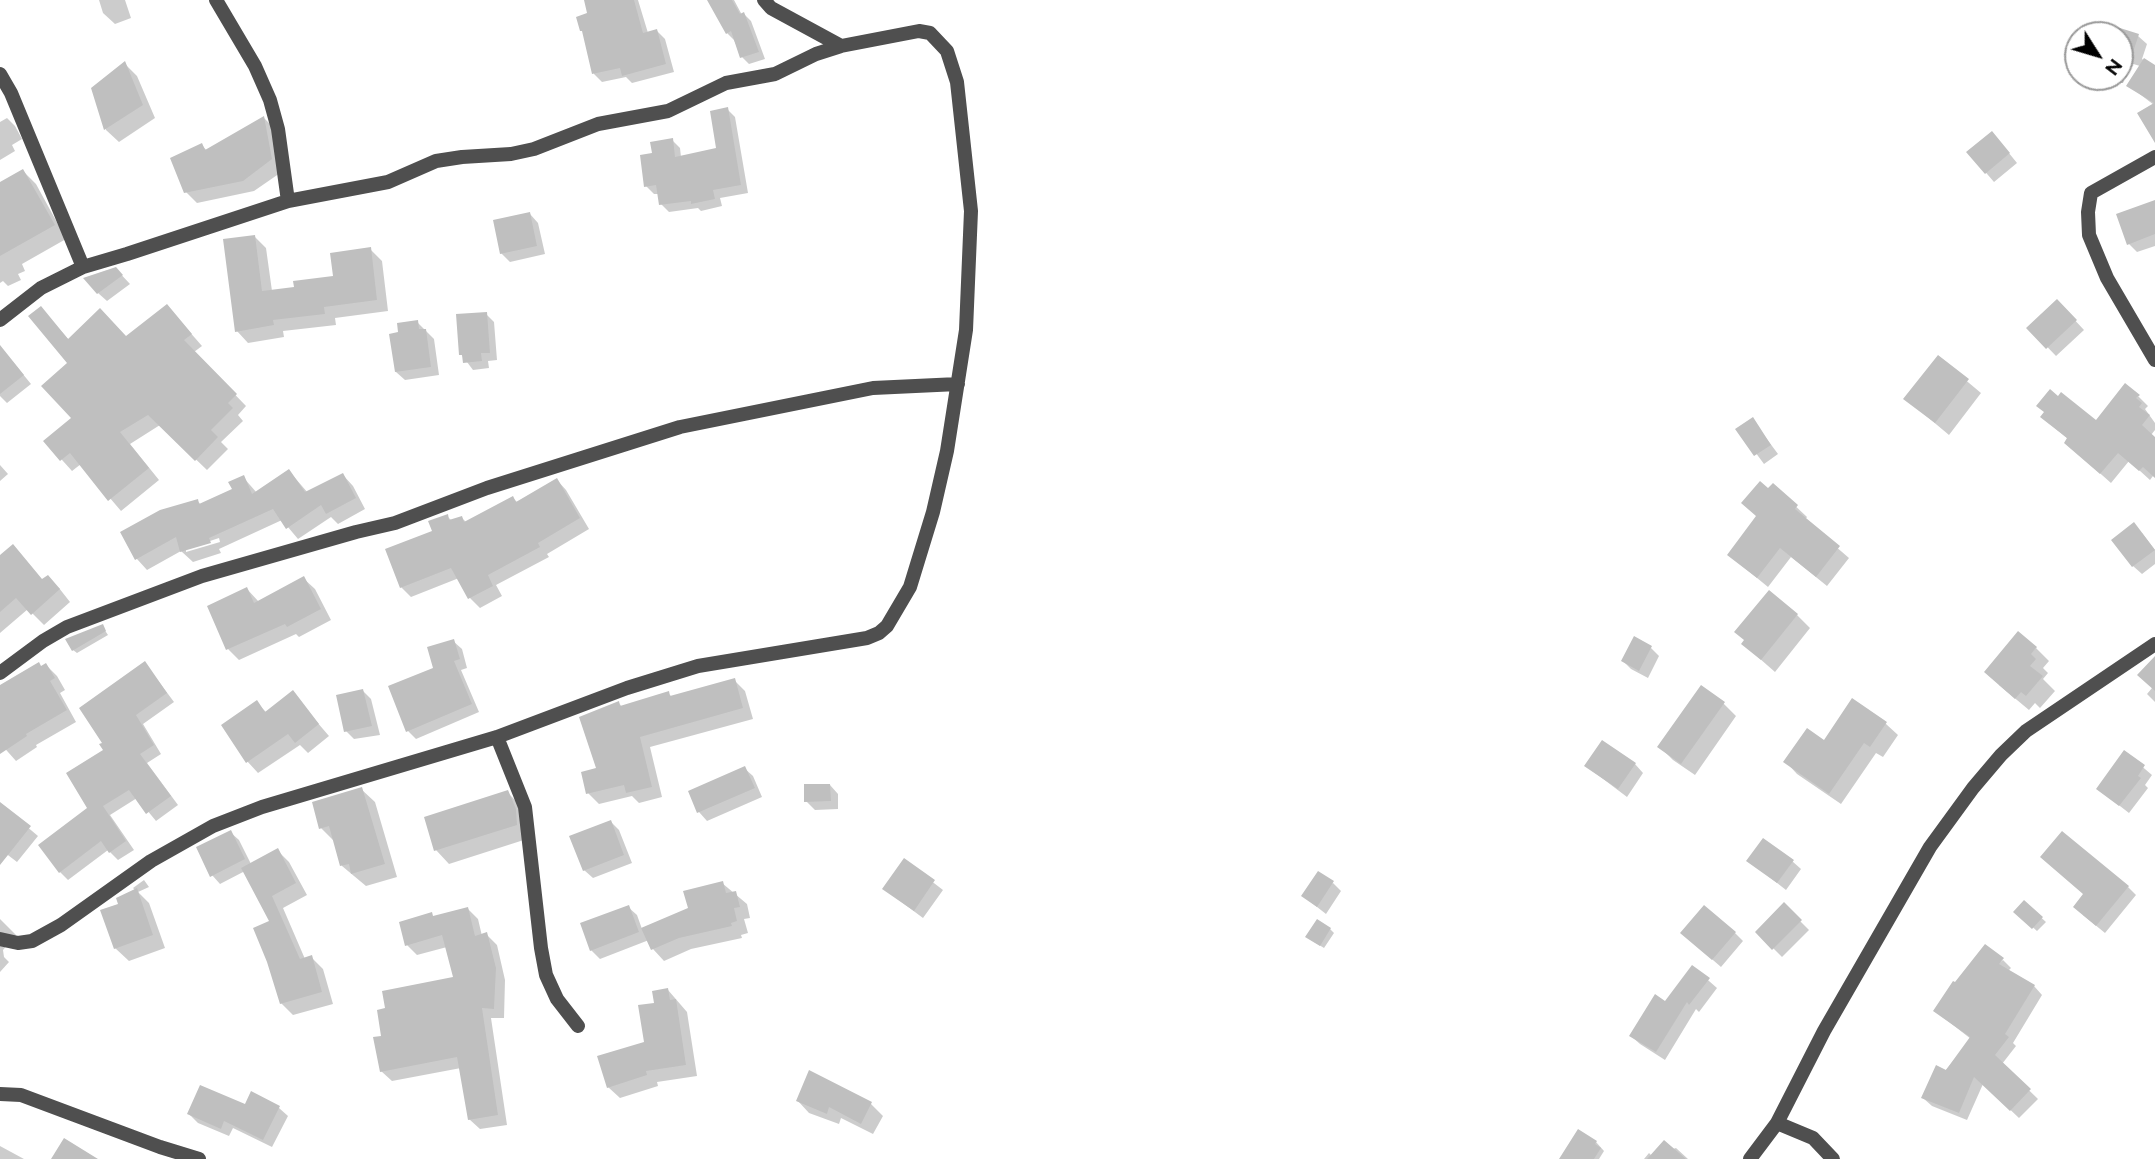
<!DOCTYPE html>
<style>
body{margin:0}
#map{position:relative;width:2155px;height:1159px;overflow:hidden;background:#fff;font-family:Raleway,sans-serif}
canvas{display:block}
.north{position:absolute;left:2064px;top:21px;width:70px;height:70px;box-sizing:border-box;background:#fff;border:2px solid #999;border-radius:50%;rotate:127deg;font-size:19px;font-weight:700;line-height:28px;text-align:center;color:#000}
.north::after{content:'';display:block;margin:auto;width:24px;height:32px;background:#000;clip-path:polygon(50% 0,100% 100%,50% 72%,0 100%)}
</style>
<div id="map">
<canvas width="2155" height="1159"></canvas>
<div class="north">N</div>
</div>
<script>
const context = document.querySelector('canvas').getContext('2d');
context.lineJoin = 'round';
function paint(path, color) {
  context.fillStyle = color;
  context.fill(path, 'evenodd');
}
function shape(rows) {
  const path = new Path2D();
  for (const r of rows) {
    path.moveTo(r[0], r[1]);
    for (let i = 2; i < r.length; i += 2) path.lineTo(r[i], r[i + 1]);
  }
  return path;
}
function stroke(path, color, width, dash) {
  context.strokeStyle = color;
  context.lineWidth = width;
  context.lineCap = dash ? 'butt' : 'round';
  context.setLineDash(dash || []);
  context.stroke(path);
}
paint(shape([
 [99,0,125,0,131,18,115,24,103,13],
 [594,0,638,0,648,33,657,31,665,39,674,72,632,83,626,77,602,82,594,74,590,14],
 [715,0,734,0,742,15,744,14,751,21,765,59,749,64,742,57,734,40,727,33,711,2],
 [2110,26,2138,36,2147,44,2142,59,2155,67,2155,140,2154,105,2128,85,2140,66,2120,60,2120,35,2107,35],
 [124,63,137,76,155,118,119,142,106,130,93,89],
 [727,109,735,117,748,193,720,198,722,206,701,211,698,208,669,212,661,204,659,194,654,194,646,186,654,155,672,140,680,148,681,157,718,150],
 [7,118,15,126,22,139,12,145,15,151,0,160,0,122],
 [264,118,275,129,283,171,254,191,197,203,186,192,202,145,207,151],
 [2000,142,2017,163,1994,182,1969,153],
 [23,171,36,184,66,239,22,264,25,271,18,274,21,280,8,286,3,281,0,283,0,184],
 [2155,202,2155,246,2137,252,2129,244],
 [530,214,538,223,545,254,510,262,501,253],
 [254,236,266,248,272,291,296,288,335,277,370,249,382,261,388,311,335,318,336,325,283,331,284,337,248,343,237,331],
 [116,269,130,284,107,301,98,293],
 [2057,301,2084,330,2056,356,2029,328],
 [167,306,202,346,194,352,246,406,238,415,243,421,221,442,228,449,207,470,160,425,130,444,159,480,121,511,81,464,72,471,45,441,73,418,69,363,41,308,69,340,127,338],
 [486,314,494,322,497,360,488,361,489,368,473,370,461,354],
 [417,322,434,339,439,375,405,380,396,372,400,334],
 [0,357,13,362,31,384,7,403,0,396],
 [1938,357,1981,393,1949,435,1906,399],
 [2138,396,2148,406,2145,409,2155,423,2155,430,2151,435,2155,439,2155,477,2153,476,2150,480,2129,461,2111,483,2076,452,2068,439,2042,417,2097,423],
 [1752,419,1778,454,1764,464,1738,429],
 [0,465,8,474,0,481],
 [289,471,308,493,343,475,353,486,365,509,338,524,331,517,298,539,282,520,219,549,221,553,193,562,181,551,147,570,137,559,122,533,197,500,201,505,234,490,243,477,257,493],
 [219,538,220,542,186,552,186,549],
 [557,480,566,490,589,529,547,554,549,557,496,585,502,596,480,608,470,598,459,578,411,597,401,587,434,532,447,516,452,521,462,518,467,523,513,498,518,503],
 [1773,485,1807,517,1805,520,1849,558,1827,586,1791,557,1768,587,1729,555,1758,517,1768,490],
 [2142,533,2155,550,2155,564,2142,574,2133,566],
 [0,566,59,588,70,602,44,625,28,609,0,633],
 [303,578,315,589,331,620,299,637,296,634,239,660,228,649,247,589,259,602],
 [1797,615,1810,628,1775,672,1743,644],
 [102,626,108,635,77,653,73,650],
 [453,641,462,649,467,668,461,670,479,712,416,739,408,731,435,668],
 [1651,648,1659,656,1648,678,1631,669,1623,661],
 [2036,648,2049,661,2043,668,2048,673,2043,679,2055,691,2040,708,2035,703,2029,710,1999,685],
 [145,663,174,702,143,724,161,754,147,763,178,805,156,821,137,798,110,815,134,850,118,860,108,850,68,880,60,872,89,808,105,750],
 [2155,663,2155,702,2147,694,2152,688],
 [46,665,57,676,65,690,60,693,76,722,36,745,37,747,16,761,0,743,0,691],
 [734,680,745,691,753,719,650,747,662,797,639,803,632,796,599,804,588,793,619,703,622,707,668,693,672,697],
 [363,691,371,699,380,735,354,739,346,731],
 [292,693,329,736,308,753,300,745,258,773,247,761,257,703,267,713],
 [1853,700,1886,724,1898,735,1883,757,1876,753,1841,804,1797,774,1786,762,1824,742],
 [1723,703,1736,716,1695,775,1673,760,1660,747],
 [2125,752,2152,775,2145,785,2148,788,2129,813,2098,789],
 [1635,764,1643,773,1627,797,1586,766],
 [744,768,753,776,762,797,707,821,699,812,690,792],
 [830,785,838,794,838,809,815,810,806,801],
 [361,789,375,802,397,877,366,886,342,866,334,841,321,828],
 [507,792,520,805,530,838,449,864,436,850,426,818],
 [0,804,38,836,17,862,0,849],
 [611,822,619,830,632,863,593,878,584,870],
 [230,832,239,840,251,864,277,850,289,862,307,895,283,908,305,959,311,957,323,969,333,1004,293,1015,281,1003,272,922,245,871,220,884,212,875],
 [904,860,943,890,923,918,884,889],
 [1749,861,1792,861,1801,869,1786,890],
 [144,880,149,887,138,892,149,903,165,948,129,961,115,948,121,905,136,891,133,888],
 [722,883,747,904,750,918,744,919,748,933,741,935,742,938,691,949,664,961,653,949,649,940,600,959,591,950,628,907,637,915,642,929,690,909],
 [1333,883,1341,891,1326,914,1303,896],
 [2128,887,2136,895,2105,933,2083,915],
 [2024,902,2046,922,2037,931,2016,912],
 [1784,905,1809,930,1782,957,1757,932],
 [467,908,478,919,482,936,486,934,497,945,505,980,504,1018,491,1018,507,1125,480,1129,469,1119,461,1068,392,1081,381,1071,383,1037,455,979,447,947,417,955,407,945,434,917],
 [0,919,16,935,3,950,4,957,9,962,0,972],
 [1330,929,1334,933,1324,948,1311,940],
 [1735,933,1743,941,1721,967,1691,941],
 [2003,960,2011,968,2008,971,2034,986,2042,995,2013,1043,2016,1046,2002,1064,2038,1099,2019,1118,1983,1084,1967,1120,1932,1106,1923,1098,1971,1039,1935,1011],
 [1693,967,1717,988,1699,1012,1696,1009,1665,1060,1640,1044,1631,1036,1665,1003],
 [668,990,687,1012,697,1076,657,1082,658,1086,620,1098,608,1087,646,1043,656,1004],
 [798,1101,871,1104,883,1116,873,1134,841,1118,839,1124,809,1113],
 [246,1106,279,1108,288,1116,272,1147,233,1128,229,1136,198,1123,189,1114],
 [1596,1142,1604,1151,1599,1159,1561,1159],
 [0,1146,24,1159,0,1159],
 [1676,1148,1688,1159,1644,1159,1649,1153,1652,1156]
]), '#0003');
paint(shape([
 [584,0,634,0,643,33,657,29,666,64,622,76,620,68,592,74,582,31,580,31,576,17,587,13],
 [707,0,732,0,740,14,744,12,759,52,740,58,731,31,726,34],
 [2120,28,2139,34,2123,83,2120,83],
 [2144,58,2155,65,2155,143,2137,113,2154,103,2126,86],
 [125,61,143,105,104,130,91,88],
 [728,107,741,185,713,190,715,199,691,204,691,201,659,205,656,185,644,187,640,155,652,153,650,142,673,138,675,157,716,148,710,111],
 [264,116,272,159,243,181,184,193,170,158,202,143,205,150],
 [1992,131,2010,153,1985,174,1966,152],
 [23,169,55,225,0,256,0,182],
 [2155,200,2155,234,2127,245,2116,214],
 [530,212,537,246,500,254,493,220],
 [255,235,262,291,294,287,293,281,333,276,330,253,371,247,377,300,324,307,325,314,273,320,274,325,235,332,223,239],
 [116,267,123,275,97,294,83,278],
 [2057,299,2077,320,2046,349,2026,328],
 [167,304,192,334,184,340,237,394,228,403,233,408,211,430,218,437,195,461,148,415,120,432,149,468,108,501,70,453,60,461,43,441,71,418,41,386,67,363,28,316,41,306,68,339,100,308,126,336],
 [487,312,490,353,481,353,482,361,463,363,462,355,459,355,456,314],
 [418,320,419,329,426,329,431,367,395,372,389,334,398,332,397,323],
 [0,345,24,375,0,394],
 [1938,355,1969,379,1935,423,1903,399],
 [2125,383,2140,395,2136,398,2142,403,2139,407,2150,415,2142,425,2155,437,2155,478,2143,467,2139,471,2118,453,2100,474,2064,443,2067,438,2040,417,2044,412,2036,406,2050,389,2058,396,2061,392,2096,420],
 [1753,417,1771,445,1754,456,1735,429],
 [289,469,305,492,343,473,356,498,326,514,321,505,286,529,273,509,209,538,211,543,180,552,176,537,135,560,120,532,160,510,198,499,199,504,232,489,228,482,244,475,252,494],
 [557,478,580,518,538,543,540,547,488,575,493,586,468,599,451,568,400,588,385,549,432,531,428,521,448,514,449,520,462,516,464,522,513,496,516,502],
 [1760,481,1768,488,1773,483,1798,505,1795,509,1840,546,1816,577,1780,548,1757,578,1727,555,1756,516,1741,503],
 [2134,522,2155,550,2132,567,2111,540],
 [13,544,42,579,48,575,60,589,31,615,16,598,0,612,0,555],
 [304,576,321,609,287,627,285,624,226,650,207,606,247,587,254,603],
 [1769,590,1798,614,1761,660,1741,644,1744,640,1734,632],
 [103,624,106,631,72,651,65,639],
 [2018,631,2037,647,2031,654,2036,659,2030,666,2043,676,2026,696,2021,692,2015,699,1984,672],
 [1634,636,1652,646,1639,671,1621,661],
 [454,639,460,659,454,661,472,704,406,732,388,686,433,668,427,647],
 [2155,656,2155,691,2137,675],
 [145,661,167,693,136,715,154,745,140,754,171,796,146,814,129,790,103,806,126,841,109,853,101,841,59,873,38,845,87,808,66,773,103,750,99,744,102,743,79,708],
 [39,662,41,666,46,663,55,678,50,681,67,710,26,734,27,736,0,754,0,685],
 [735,678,743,708,640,737,652,787,626,793,624,785,586,794,581,772,596,768,579,717,619,701,620,706,669,691,670,696],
 [1701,685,1725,702,1681,764,1657,747],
 [363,689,372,726,344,732,336,695],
 [293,690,319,724,295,743,288,734,246,763,221,725,257,700,265,712],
 [1852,698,1887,722,1870,747,1864,743,1829,794,1783,762,1807,728,1824,740],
 [1602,740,1636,763,1618,789,1584,766],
 [2124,750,2145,765,2138,776,2141,778,2119,806,2096,789],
 [745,766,755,788,697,813,688,791],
 [804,784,830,784,831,801,804,802],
 [362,787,385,864,351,874,349,864,340,866,329,826,319,829,312,802],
 [508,790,516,809,517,825,434,851,424,817],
 [0,802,31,826,0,865],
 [611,820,624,855,583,871,569,836],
 [231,830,245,859,210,877,196,847],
 [2062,831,2129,886,2096,926,2073,907,2083,894,2040,857],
 [1763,838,1794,860,1777,883,1746,861],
 [278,848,296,883,272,896,300,959,312,955,322,992,280,1004,267,962,253,928,269,921,241,868],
 [904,858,935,880,914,911,882,889],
 [1318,871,1334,881,1317,907,1301,896],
 [723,881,726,893,736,891,740,907,734,908,737,921,731,923,732,926,679,938,651,950,641,928,688,908,683,891],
 [137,888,153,935,114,949,100,910,118,904,116,898],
 [2024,900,2043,917,2032,929,2013,912],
 [1784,902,1802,920,1772,950,1755,932],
 [629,905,639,932,590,951,580,923],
 [1704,905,1736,932,1712,960,1680,933],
 [468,907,475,936,487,932,496,968,494,1009,482,1008,498,1115,468,1120,457,1057,380,1072,373,1037,381,1036,377,1010,385,1008,382,991,453,977,442,935,405,946,399,922,432,912,433,916],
 [1317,919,1331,928,1320,946,1305,937],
 [1985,944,2004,958,1999,964,2035,985,2005,1034,2009,1037,1995,1055,2031,1089,2010,1111,1974,1077,1959,1113,1921,1098,1936,1065,1946,1070,1970,1037,1933,1011,1953,981,1955,982],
 [1692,965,1710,978,1689,1005,1687,1002,1656,1052,1629,1036,1655,994,1665,1001],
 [668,988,670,1000,676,999,686,1065,646,1071,647,1075,607,1088,597,1056,644,1042,638,1005,654,1003,652,991],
 [809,1070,872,1102,861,1124,829,1107,827,1114,796,1101],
 [200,1085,245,1104,251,1091,280,1106,263,1140,224,1121,221,1129,187,1114],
 [1578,1129,1597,1141,1595,1144,1601,1148,1594,1159,1559,1159],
 [64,1138,98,1159,51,1159],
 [1664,1140,1686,1159,1647,1159]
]), '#bfbfbf');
stroke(shape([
 [216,0,255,66,270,100,278,129,288,201],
 [764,0,771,8,841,46],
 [0,74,11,93,83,267],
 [2155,157,2091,193,2088,212,2089,235,2107,278,2155,360],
 [0,320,41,288,83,267,127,254,288,201,388,182,436,161,462,157,511,154,534,149,598,124,668,111,726,83,775,74,816,54,841,46,919,31,930,33,947,51,957,82,971,211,966,330,947,451,933,512,910,587,887,626,879,633,867,638,698,666,627,688,497,737,262,807,213,826,151,861,61,925,32,941,18,943,0,939],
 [0,673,43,641,67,627,202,576,356,532,395,523,487,488,680,427,873,388,958,384],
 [497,737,525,807,541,948,546,975,557,999,578,1026],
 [0,1094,21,1095,160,1147,199,1159],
 [1777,1123,1813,1138,1833,1159],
 [1750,1159,1777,1123,1824,1031,1930,847,1973,788,2001,755,2026,731,2155,644]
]), '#4f4f4f', 14);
</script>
